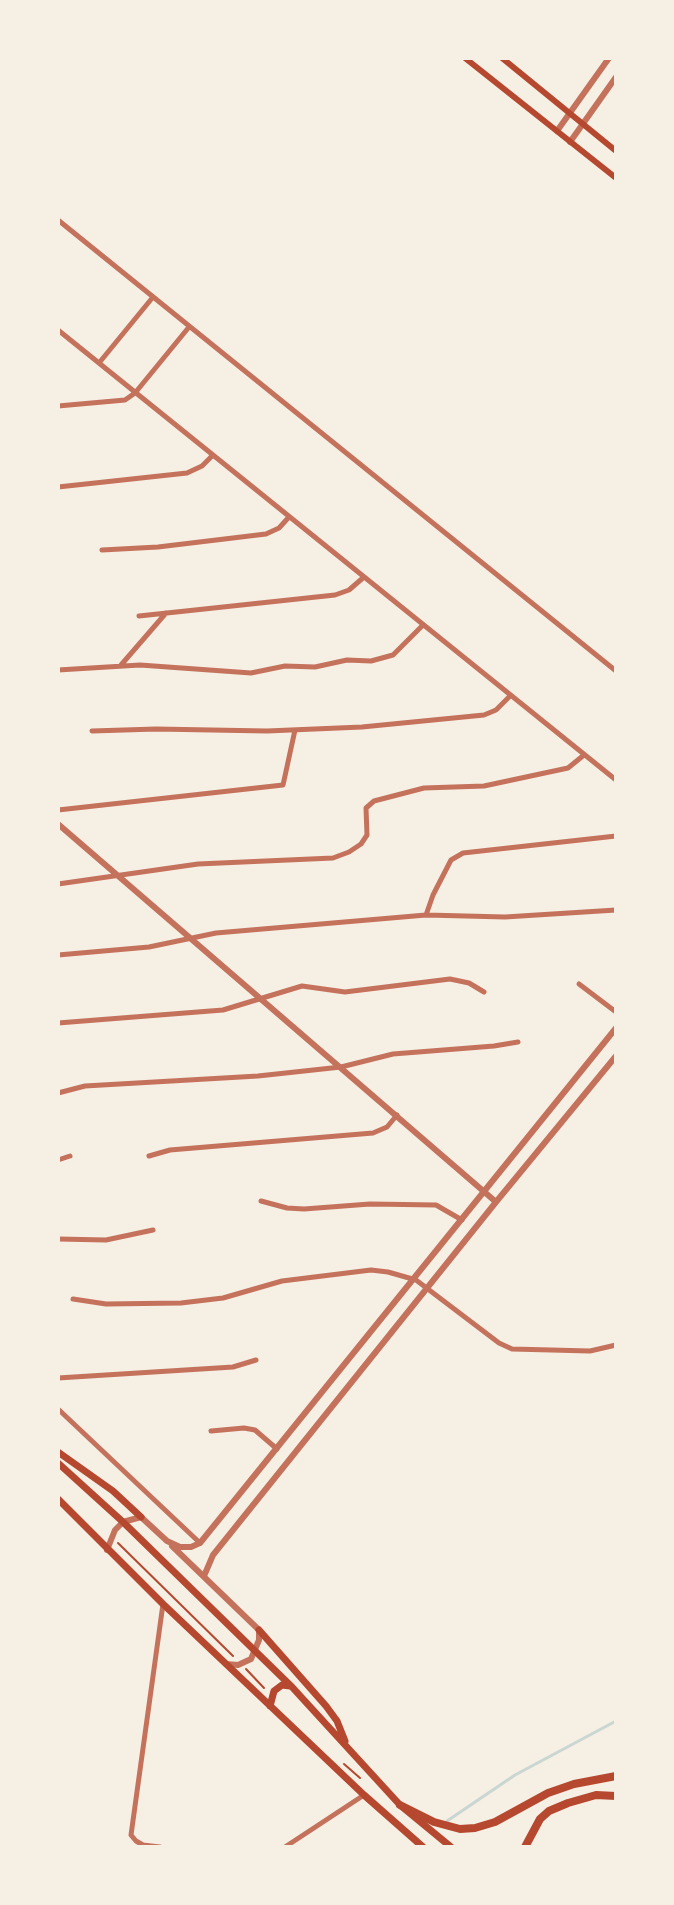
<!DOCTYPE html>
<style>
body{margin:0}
#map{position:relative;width:674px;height:1905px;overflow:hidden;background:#f6efe4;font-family:"IBM Plex Serif",serif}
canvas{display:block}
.frame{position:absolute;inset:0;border:60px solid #f6efe4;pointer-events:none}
</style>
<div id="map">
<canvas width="674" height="1905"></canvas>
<div class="frame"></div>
</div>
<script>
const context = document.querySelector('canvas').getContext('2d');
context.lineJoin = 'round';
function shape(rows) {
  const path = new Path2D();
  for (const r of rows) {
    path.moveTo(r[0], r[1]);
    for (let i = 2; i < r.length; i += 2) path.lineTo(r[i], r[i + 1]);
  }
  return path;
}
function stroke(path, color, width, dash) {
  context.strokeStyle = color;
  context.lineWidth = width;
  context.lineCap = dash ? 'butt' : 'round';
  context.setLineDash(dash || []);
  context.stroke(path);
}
stroke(shape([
 [447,1821,515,1775,616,1721]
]), '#c9d6d2', 3);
stroke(shape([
 [118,1543,233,1656],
 [246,1669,264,1688],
 [344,1764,360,1778]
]), '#b5482f', 2);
stroke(shape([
 [58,220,616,671],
 [58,330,616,780],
 [99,363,153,297],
 [58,406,125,400,135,393,189,327],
 [58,487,187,473,202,466,213,455],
 [102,550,158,547,266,534,279,528,289,517],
 [139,616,335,595,349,590,364,577],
 [121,665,166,613],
 [58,670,140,665,251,673,285,666,315,667,347,660,371,661,393,655,423,625],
 [92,731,156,729,267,731,362,727,484,715,496,710,510,696],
 [58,810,283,785,295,730],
 [58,884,198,864,333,858,349,852,361,844,367,835,366,808,374,801,424,788,484,786,568,768,584,755],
 [426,915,433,895,451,860,463,853,616,836],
 [58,955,149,947,216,933,426,915,505,917,616,910],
 [579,984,616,1012],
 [58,1023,223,1010,302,986,345,992,450,979,469,983,484,992],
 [58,1093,85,1086,258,1076,341,1067,393,1054,494,1046,518,1042],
 [149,1156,170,1150,373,1133,387,1127,397,1115],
 [58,1160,70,1156],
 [261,1201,287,1208,304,1209,370,1204,436,1205,462,1220],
 [58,1239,106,1240,153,1230],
 [73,1299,106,1304,181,1303,223,1298,282,1281,371,1270,388,1272,416,1280,499,1343,512,1349,590,1351,616,1345],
 [58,1378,233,1367,256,1360],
 [58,1409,200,1543],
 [211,1431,244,1428,255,1430,277,1449],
 [160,1847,143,1845,136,1841,131,1835,163,1604],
 [285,1847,364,1795]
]), '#c5725c', 5);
stroke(shape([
 [557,131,609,58],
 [570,142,616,77],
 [58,824,496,1202],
 [172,1546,259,1630,259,1640,251,1659,238,1665,226,1664],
 [107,1550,115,1530,123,1522,141,1517,167,1541,180,1547,191,1547,200,1543,616,1028],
 [204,1576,213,1555,496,1202,616,1056]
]), '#c5725c', 6);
stroke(shape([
 [465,58,616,178],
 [502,58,616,151]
]), '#b5482f', 6);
stroke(shape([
 [58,1452,113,1491,141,1517],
 [58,1463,123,1522,292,1687,400,1805,451,1847],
 [58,1499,163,1604,364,1795,423,1847],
 [259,1630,326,1706,337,1721,345,1741],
 [270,1706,274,1691,282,1685,290,1686]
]), '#b5482f', 7);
stroke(shape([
 [400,1805,434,1822,460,1829,475,1828,495,1822,548,1793,574,1784,616,1776],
 [525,1847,540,1819,549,1811,568,1803,596,1795,616,1796]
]), '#b5482f', 8);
</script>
